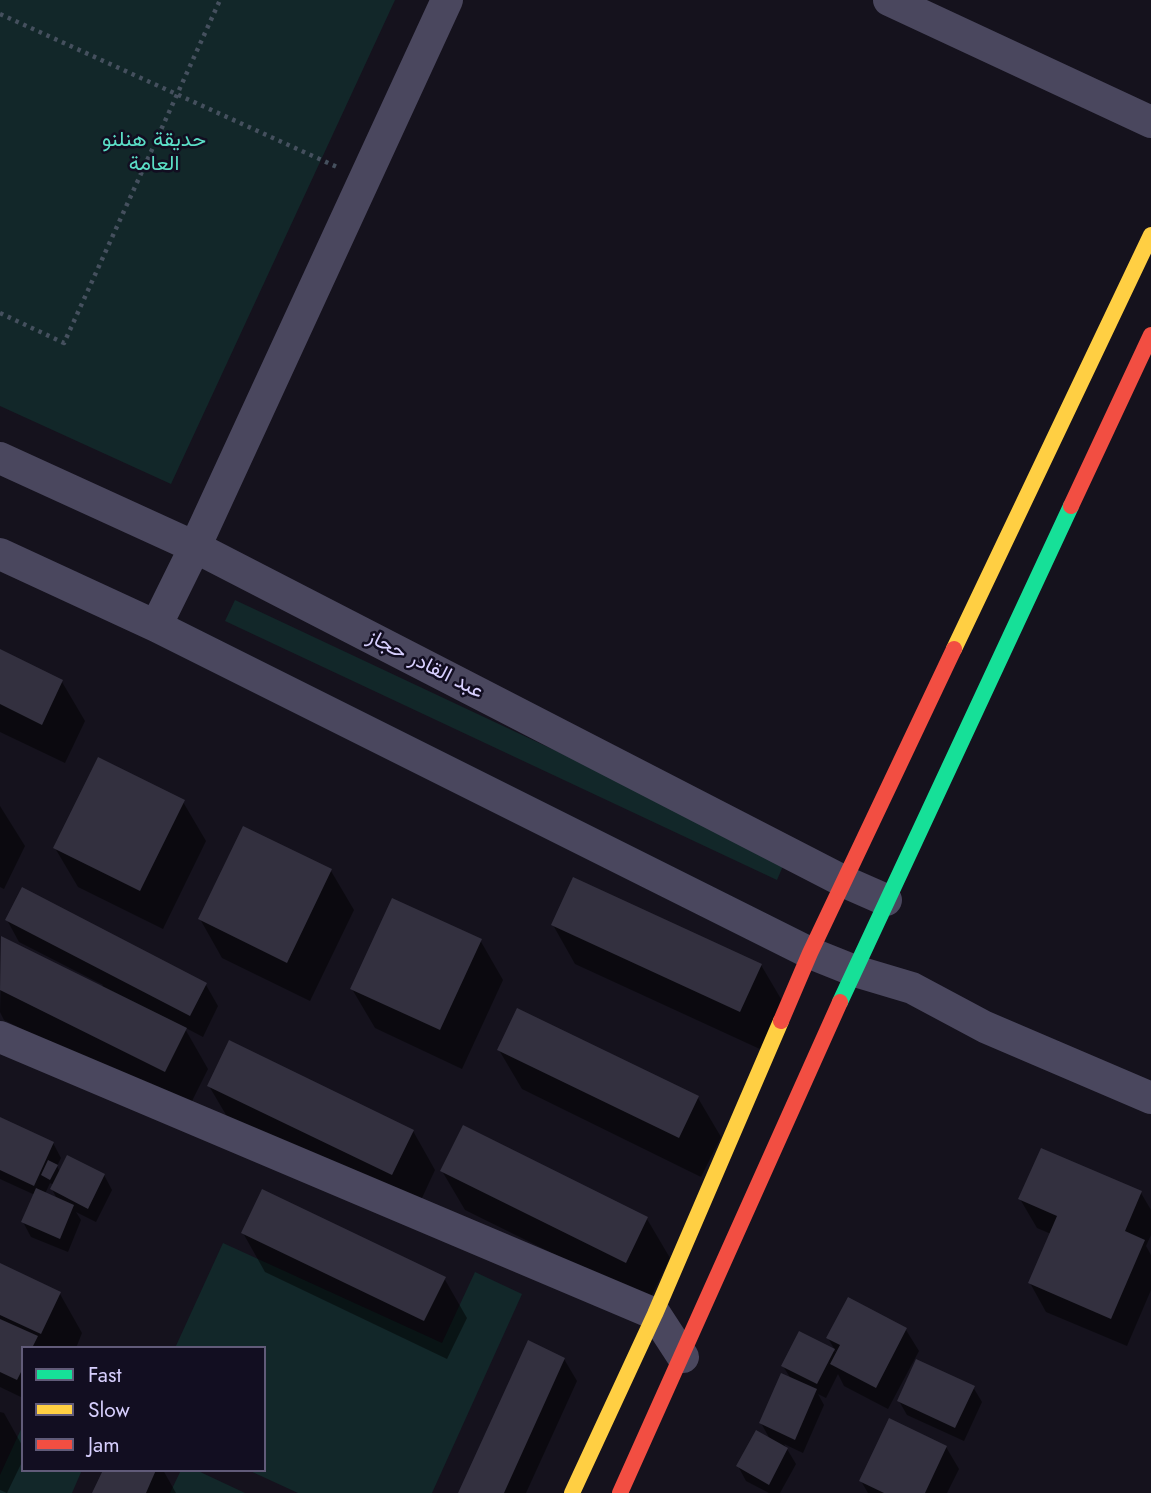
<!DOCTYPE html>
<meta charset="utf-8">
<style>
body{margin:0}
#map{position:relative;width:1151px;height:1493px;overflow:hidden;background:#15121d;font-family:Jost,sans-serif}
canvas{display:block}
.legend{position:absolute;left:21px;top:1346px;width:245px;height:126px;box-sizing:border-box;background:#120e21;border:2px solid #615b79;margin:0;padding:9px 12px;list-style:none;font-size:21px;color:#d7cffe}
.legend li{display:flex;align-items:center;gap:14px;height:35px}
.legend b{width:35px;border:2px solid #615b79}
</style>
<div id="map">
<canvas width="1151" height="1493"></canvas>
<ul class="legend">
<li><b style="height:9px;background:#16e098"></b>Fast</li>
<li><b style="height:9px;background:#ffcf43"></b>Slow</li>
<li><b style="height:9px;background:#f24e42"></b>Jam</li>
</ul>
</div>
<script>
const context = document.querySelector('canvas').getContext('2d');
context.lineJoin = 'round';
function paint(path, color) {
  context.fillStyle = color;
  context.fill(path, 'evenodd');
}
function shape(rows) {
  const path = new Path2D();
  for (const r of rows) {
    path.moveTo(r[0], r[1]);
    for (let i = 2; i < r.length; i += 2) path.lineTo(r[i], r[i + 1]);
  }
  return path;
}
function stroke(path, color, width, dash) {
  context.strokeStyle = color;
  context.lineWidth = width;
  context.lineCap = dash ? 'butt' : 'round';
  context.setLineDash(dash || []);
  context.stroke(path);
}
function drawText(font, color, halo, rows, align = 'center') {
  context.font = font + ' Jost,Vazirmatn,sans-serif';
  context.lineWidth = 5;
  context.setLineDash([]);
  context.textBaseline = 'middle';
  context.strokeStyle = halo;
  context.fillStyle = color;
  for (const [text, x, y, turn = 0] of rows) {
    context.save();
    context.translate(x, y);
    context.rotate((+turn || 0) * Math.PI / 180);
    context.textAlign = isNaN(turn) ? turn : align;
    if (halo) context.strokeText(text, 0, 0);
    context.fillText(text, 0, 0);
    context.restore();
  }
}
paint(shape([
 [0,0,395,0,171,484,0,406],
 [235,600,786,859,777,880,225,621],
 [223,1243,442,1343,475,1272,522,1294,432,1493,298,1493,248,1470,264,1470,264,1348,175,1348],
 [23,1425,23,1470,82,1470,72,1493,0,1493,0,1475],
 [181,1470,196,1470,245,1493,170,1493]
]), '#122729');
paint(shape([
 [0,651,62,682,85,721,65,763,0,732],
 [183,802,206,841,163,929,78,887,55,848],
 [0,806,25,846,4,889,0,887],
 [331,871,354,910,310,1001,222,958,200,919],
 [7,920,206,985,218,1006,203,1037,184,1027,208,1069,187,1111,4,1020,0,1012,2,938,101,988,103,985,19,942],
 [553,925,761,965,784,1004,762,1050,575,964],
 [480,940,503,980,462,1069,375,1028,352,989],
 [499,1050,698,1098,721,1137,701,1177,522,1089],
 [209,1086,413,1131,435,1170,415,1213,232,1125],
 [0,1119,53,1143,61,1158,57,1166,60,1172,104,1175,112,1190,96,1222,76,1212,81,1220,68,1252,31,1237,23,1222,35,1195,0,1179],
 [50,1183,54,1185,52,1189,57,1199,45,1194],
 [442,1171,647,1219,670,1258,649,1301,465,1210],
 [1141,1193,1151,1210,1151,1235,1146,1246,1151,1255,1151,1290,1127,1346,1046,1312,1030,1283,1051,1234,1037,1228,1020,1199],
 [243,1233,444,1278,467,1318,447,1359,265,1272],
 [0,1265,60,1294,82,1333,76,1348,23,1348,23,1398,0,1387],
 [906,1330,919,1351,888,1409,844,1386,838,1374,826,1398,818,1394,824,1405,803,1453,784,1444,796,1464,780,1493,769,1493,746,1481,738,1466,771,1441,761,1423,791,1379,783,1366,800,1333,836,1352,828,1338],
 [564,1359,577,1381,526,1493,460,1493],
 [973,1387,982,1402,964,1441,907,1415,899,1401],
 [0,1412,4,1413,23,1447,23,1460,7,1493,0,1490],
 [946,1447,959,1469,947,1493,868,1493,861,1481],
 [104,1470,163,1470,176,1493,94,1493]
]), '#0007');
paint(shape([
 [0,649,63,680,42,725,0,704],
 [98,757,185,800,140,891,53,848],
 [243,826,332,869,287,963,198,919],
 [573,877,762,964,740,1012,551,925],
 [22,887,207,983,190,1016,5,920],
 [392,898,482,939,440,1030,350,989],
 [1,936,187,1028,165,1072,0,990],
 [517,1008,699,1096,679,1138,497,1050],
 [229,1040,414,1130,392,1175,207,1086],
 [0,1117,54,1142,34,1186,0,1170],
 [463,1125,648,1217,626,1263,440,1171],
 [1041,1148,1142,1191,1125,1231,1145,1240,1111,1319,1028,1283,1057,1216,1018,1199],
 [67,1155,105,1174,88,1209,50,1189],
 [48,1160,58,1165,50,1180,41,1175],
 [36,1188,74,1205,60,1239,21,1222],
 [262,1189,446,1277,424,1321,241,1233],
 [0,1263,61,1292,41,1334,0,1315],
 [848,1297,907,1328,876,1388,830,1364,840,1345,826,1338],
 [0,1319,38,1336,32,1348,23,1348,23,1368,17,1380,0,1372],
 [799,1331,835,1349,817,1384,781,1366],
 [528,1340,565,1358,504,1493,458,1493],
 [916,1359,975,1386,955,1428,897,1401],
 [781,1373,817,1389,795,1440,759,1423],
 [889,1418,947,1446,925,1493,884,1493,859,1481],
 [756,1430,788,1448,769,1485,736,1466],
 [103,1470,156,1470,146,1493,92,1493]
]), '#33303f');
stroke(shape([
 [0,14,337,167],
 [0,313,64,343,220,0]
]), '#45505e', 4.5, [3.5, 5]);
stroke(shape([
 [889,0,1151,122],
 [0,458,195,547,845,882,886,900],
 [0,554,156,626,810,953,855,971,912,988,985,1027,1151,1098],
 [156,626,195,547,447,0],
 [0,1037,655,1314,683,1357]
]), '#4a475e', 32);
stroke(shape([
 [840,1002,1071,506]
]), '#16e098', 16);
stroke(shape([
 [954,649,1151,235],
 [572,1493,655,1314,781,1021]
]), '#ffcf43', 16);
stroke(shape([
 [1071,506,1151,335],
 [781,1021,810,953,954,649],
 [620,1493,840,1002]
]), '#f24e42', 16);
drawText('21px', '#5bdec6', '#120e21', [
 ["حديقة هنلنو",154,141],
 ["العامة",154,165]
]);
drawText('21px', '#d7cffe', '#120e21', [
 ["عبد القادر حجاز",425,665,27]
]);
</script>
